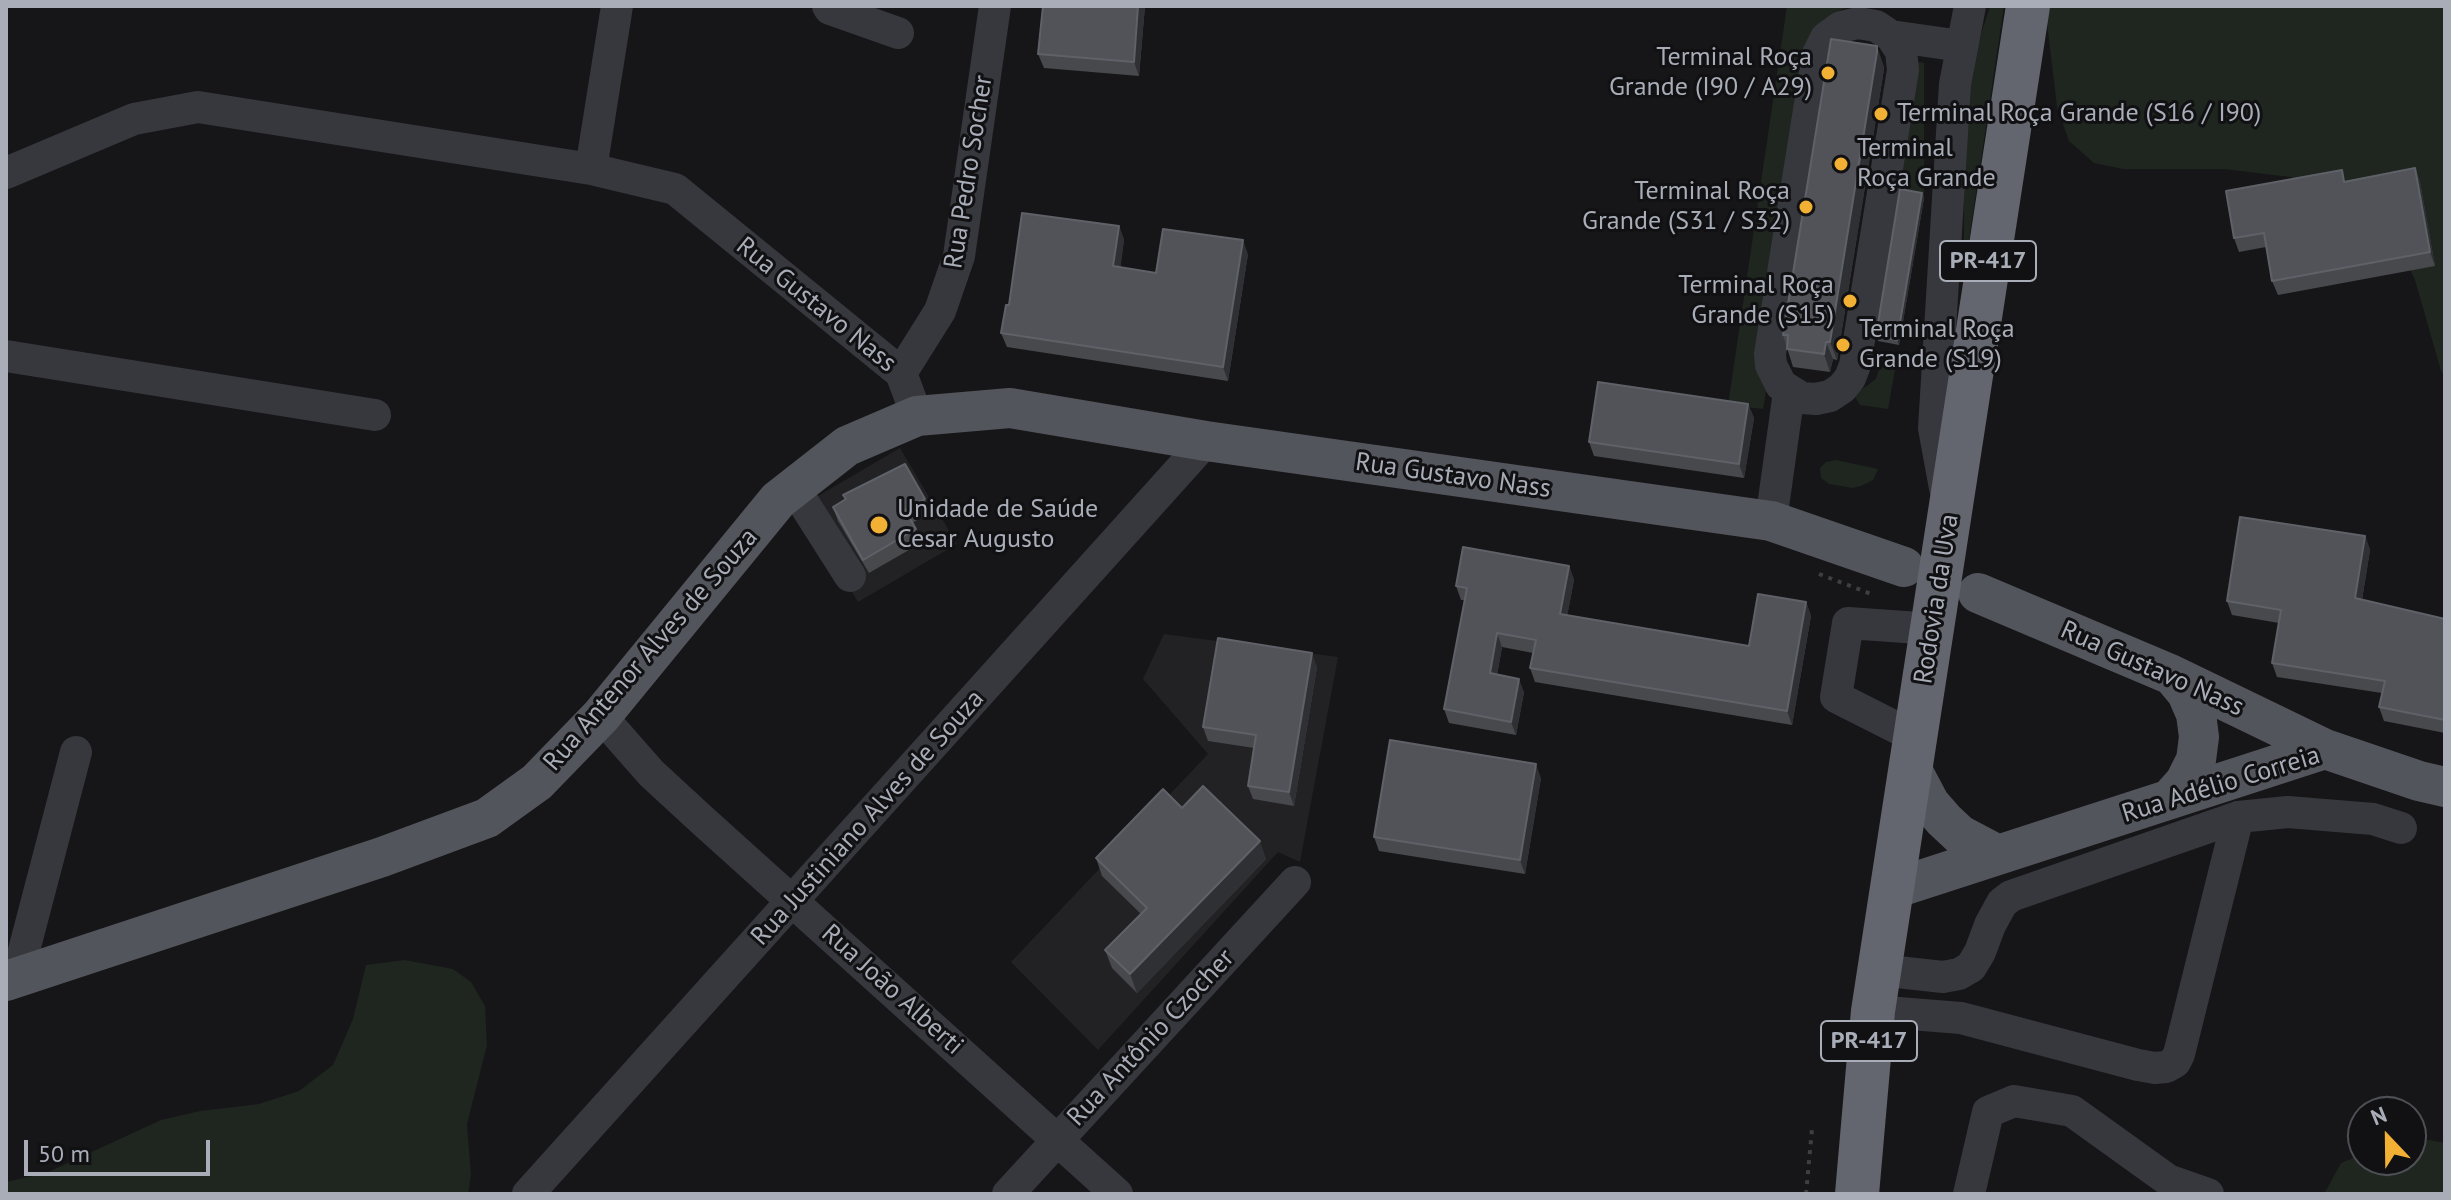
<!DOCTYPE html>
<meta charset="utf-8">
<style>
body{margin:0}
#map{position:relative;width:2451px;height:1200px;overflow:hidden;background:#161618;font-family:"PT Sans",sans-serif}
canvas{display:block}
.frame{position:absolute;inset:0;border:8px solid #a8adb8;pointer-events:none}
.north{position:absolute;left:2347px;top:1096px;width:80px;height:80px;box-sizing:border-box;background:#111113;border:2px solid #4d4f55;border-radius:50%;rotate:338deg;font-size:22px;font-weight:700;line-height:32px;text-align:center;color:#a8adb8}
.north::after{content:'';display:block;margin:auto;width:28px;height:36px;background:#f2b134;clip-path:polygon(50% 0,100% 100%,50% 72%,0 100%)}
.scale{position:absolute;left:24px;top:1140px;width:186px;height:36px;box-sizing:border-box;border:4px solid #a8adb8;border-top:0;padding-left:10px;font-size:24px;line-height:28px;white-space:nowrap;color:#a8adb8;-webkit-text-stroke:6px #111113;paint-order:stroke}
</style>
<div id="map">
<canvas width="2451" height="1200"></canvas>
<div class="frame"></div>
<div class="north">N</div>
<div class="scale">50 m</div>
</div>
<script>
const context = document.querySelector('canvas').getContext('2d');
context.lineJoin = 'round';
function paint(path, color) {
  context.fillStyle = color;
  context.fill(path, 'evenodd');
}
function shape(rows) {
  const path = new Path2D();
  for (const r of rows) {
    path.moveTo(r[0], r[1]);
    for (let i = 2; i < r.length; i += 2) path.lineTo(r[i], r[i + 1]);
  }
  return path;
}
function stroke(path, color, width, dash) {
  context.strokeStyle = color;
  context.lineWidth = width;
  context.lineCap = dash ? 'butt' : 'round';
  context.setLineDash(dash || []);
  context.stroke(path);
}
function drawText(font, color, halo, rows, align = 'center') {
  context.font = font + ' "PT Sans",sans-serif';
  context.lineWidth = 6;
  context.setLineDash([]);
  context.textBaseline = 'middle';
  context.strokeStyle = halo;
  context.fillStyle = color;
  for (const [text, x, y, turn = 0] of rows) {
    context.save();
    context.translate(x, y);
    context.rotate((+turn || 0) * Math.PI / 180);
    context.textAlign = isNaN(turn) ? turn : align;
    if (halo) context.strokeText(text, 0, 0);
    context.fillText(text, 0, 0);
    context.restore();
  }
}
paint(shape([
 [900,448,957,544,858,602,801,506],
 [1164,634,1338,657,1300,862,1278,852,1098,1050,1011,962,1208,754,1143,679]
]), '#222225');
paint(shape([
 [1787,6,1928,6,1852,6,1838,11,1827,18,1763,409,1728,405],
 [1990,6,2004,6,1964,273,1964,88],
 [2045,6,2445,6,2445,376,2441,371,2415,280,2393,234,2322,185,2290,177,2224,169,2123,169,2094,163,2069,141,2057,107],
 [1920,62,1924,63,1924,198,1897,193,1917,63],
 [1883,357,1897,359,1888,409,1860,405,1854,395,1876,379],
 [1836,460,1878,469,1873,480,1861,486,1853,488,1829,484,1821,478,1820,468,1826,462],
 [405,960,453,969,471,982,485,1006,487,1045,467,1124,471,1175,468,1194,6,1194,6,1182,46,1173,161,1120,200,1111,259,1104,299,1091,333,1065,353,1019,366,965],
 [2429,1140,2445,1143,2445,1194,2324,1194,2341,1163,2363,1154,2363,1160,2411,1160,2411,1142]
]), '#1e261f');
stroke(shape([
 [1819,574,1874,595],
 [1806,1194,1812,1129]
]), '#3d3f44', 4, [4, 6]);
stroke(shape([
 [828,6,830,9,898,33],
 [1858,23,1876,26,1891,36,1901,51,1903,70,1855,365,1850,378,1842,388,1830,396,1816,399,1802,398,1781,385,1771,365,1770,354,1818,54,1826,38,1841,27,1858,23],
 [1891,36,1961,46],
 [591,169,617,6],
 [6,173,134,119,198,107,591,169,675,189,901,373,917,416],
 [6,356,375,415],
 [901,373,940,311,959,256,995,6],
 [794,488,850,576],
 [1945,488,1934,428,1955,84,1970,6],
 [1771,521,1789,392],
 [601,716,651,773,702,820,1117,1194],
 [1915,737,1836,697,1848,623,1933,629],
 [1879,970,1943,977,1959,974,1971,967,1980,952,1990,925,2002,903,2011,896,2238,817,2288,812,2373,819,2401,828],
 [17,977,76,752],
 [1873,1011,1961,1018,2138,1065,2155,1068,2166,1067,2175,1062,2179,1054,2238,817],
 [528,1194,1206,441],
 [1008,1194,1295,882],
 [1969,1194,1988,1112,2014,1101,2072,1111,2168,1180,2208,1194]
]), '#37383d', 32);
stroke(shape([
 [1978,593,2172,675,2325,749,2419,781,2445,787],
 [1910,766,1930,804,1944,820,1960,835,1998,855],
 [2170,799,2185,782,2196,760,2199,737,2196,714,2187,693,2172,675],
 [1893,889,2325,749],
 [6,981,382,857,487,818,537,782,601,716,778,500,847,446,917,416,1010,408,1206,441,1771,521,1904,567]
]), '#53555c', 40);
stroke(shape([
 [1857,1194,1873,1011,2028,6]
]), '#63666e', 44);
paint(shape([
 [1043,6,1145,6,1139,76,1044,68,1038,54],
 [1883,64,1884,69,1837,360,1833,359,1830,372,1793,367,1783,335],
 [2415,168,2420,182,2435,266,2278,295,2272,281,2266,247,2239,252,2234,238,2346,181],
 [1922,193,1924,198,1899,345,1878,341,1876,336],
 [1119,226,1124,240,1120,267,1156,273,1248,254,1228,381,1007,347,1001,333,1009,305],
 [1748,404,1754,418,1744,478,1594,456,1589,442],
 [843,495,925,499,930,513,912,523,921,543,869,573,838,521,833,507,845,500],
 [2365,536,2370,550,2362,600,2445,619,2445,733,2384,721,2379,707,2382,693,2277,677,2272,663,2279,623,2232,615,2227,601],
 [1569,566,1574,580,1567,616,1749,646,1806,602,1811,616,1792,725,1535,682,1530,668,1533,653,1502,647,1497,675,1524,692,1516,735,1449,723,1444,709,1465,600,1461,600,1456,586],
 [1317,667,1294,806,1253,799,1248,786,1254,748,1208,741,1203,727],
 [1541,778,1525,874,1379,851,1374,837],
 [1182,808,1266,859,1137,993,1112,968,1105,950,1141,914,1102,876,1096,858]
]), '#47494d');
paint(shape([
 [1138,6,1145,6,1139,76,1134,62],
 [1877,46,1883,64,1884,69,1837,360,1830,342],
 [2415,168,2420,182,2435,266,2430,252],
 [1922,193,1924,198,1899,345,1897,340],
 [1119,226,1124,240,1119,280,1113,266],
 [1243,240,1248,254,1228,381,1223,367],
 [1826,342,1833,359,1830,372,1824,354],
 [1748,404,1754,418,1744,478,1739,464],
 [2365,536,2370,550,2360,612,2355,598],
 [1569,566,1574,580,1565,628,1560,614],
 [1806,602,1811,616,1792,725,1787,711],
 [1497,633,1502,647,1495,687,1490,673],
 [1312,653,1317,667,1294,806,1289,792],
 [1519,679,1524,692,1516,735,1511,722],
 [1536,764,1541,778,1525,874,1520,860],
 [1260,841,1266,859,1137,993,1130,974]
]), '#2f3033');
const building = shape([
 [1043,6,1138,6,1134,62,1038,54,1043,6],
 [1831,39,1877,46,1877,52,1830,342,1826,342,1824,354,1787,349,1788,335,1783,335,1831,39],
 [2415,168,2430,252,2272,281,2264,233,2234,238,2226,191,2342,170,2344,182,2415,168],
 [1900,189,1922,193,1897,340,1876,336,1900,189],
 [1022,213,1119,226,1113,266,1156,273,1163,229,1243,240,1223,367,1001,333,1006,305,1009,305,1022,213],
 [1598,382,1748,404,1739,464,1589,442,1598,382],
 [905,464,925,499,905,510,916,529,863,560,833,507,846,499,843,495,905,464],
 [2240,517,2365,536,2355,598,2445,619,2445,720,2379,707,2385,681,2272,663,2281,610,2227,601,2240,517],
 [1463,547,1569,566,1560,614,1749,646,1758,594,1806,602,1787,711,1530,668,1536,640,1497,633,1490,673,1519,679,1511,722,1444,709,1467,588,1456,586,1463,547],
 [1218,638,1312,653,1289,792,1248,786,1256,735,1203,727,1218,638],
 [1390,740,1536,764,1520,860,1374,837,1390,740],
 [1203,786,1260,841,1130,974,1105,950,1147,908,1096,858,1163,789,1182,808,1203,786]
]);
paint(building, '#525359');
stroke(building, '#5f6168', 2);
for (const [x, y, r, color] of [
 [1828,73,8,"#f2b134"],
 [1881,114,8,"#f2b134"],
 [1841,164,8,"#f2b134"],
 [1806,207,8,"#f2b134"],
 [1850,301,8,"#f2b134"],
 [1843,345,8,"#f2b134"],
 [879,525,10,"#f2b134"]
]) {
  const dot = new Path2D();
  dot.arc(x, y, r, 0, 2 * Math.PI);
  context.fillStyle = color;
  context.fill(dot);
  stroke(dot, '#111113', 3);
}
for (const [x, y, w] of [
 [1988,261,96],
 [1869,1041,96]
]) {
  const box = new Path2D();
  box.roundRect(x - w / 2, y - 20, w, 40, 6);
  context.fillStyle = '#111113';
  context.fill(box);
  stroke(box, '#a8adb8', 2);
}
drawText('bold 24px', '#a8adb8', null, [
 ["PR-417",1988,261],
 ["PR-417",1869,1041]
]);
drawText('26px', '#a8adb8', '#111113', [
 ["Terminal Roça",1812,58,"right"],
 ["Grande (I90 / A29)",1812,88,"right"],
 ["Terminal Roça Grande (S16 / I90)",1897,114],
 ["Terminal",1857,149],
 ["Roça Grande",1857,179],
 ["Terminal Roça",1790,192,"right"],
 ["Grande (S31 / S32)",1790,222,"right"],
 ["Terminal Roça",1834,286,"right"],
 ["Grande (S15)",1834,316,"right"],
 ["Terminal Roça",1859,330],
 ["Grande (S19)",1859,360],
 ["Unidade de Saúde",897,510],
 ["Cesar Augusto",897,540]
], 'left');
drawText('26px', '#a8adb8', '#111113', [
 ["Rua Pedro Socher",969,172,-81],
 ["Rua Gustavo Nass",816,305,39],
 ["Rua Gustavo Nass",1453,476,8],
 ["Rodovia da Uva",1937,599,-81],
 ["Rua Antenor Alves de Souza",651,650,-49],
 ["Rua Gustavo Nass",2152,669,24],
 ["Rua Adélio Correia",2221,785,-17],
 ["Rua Justiniano Alves de Souza",868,818,-48],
 ["Rua João Alberti",892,990,42],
 ["Rua Antônio Czocher",1151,1038,-47]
]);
</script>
